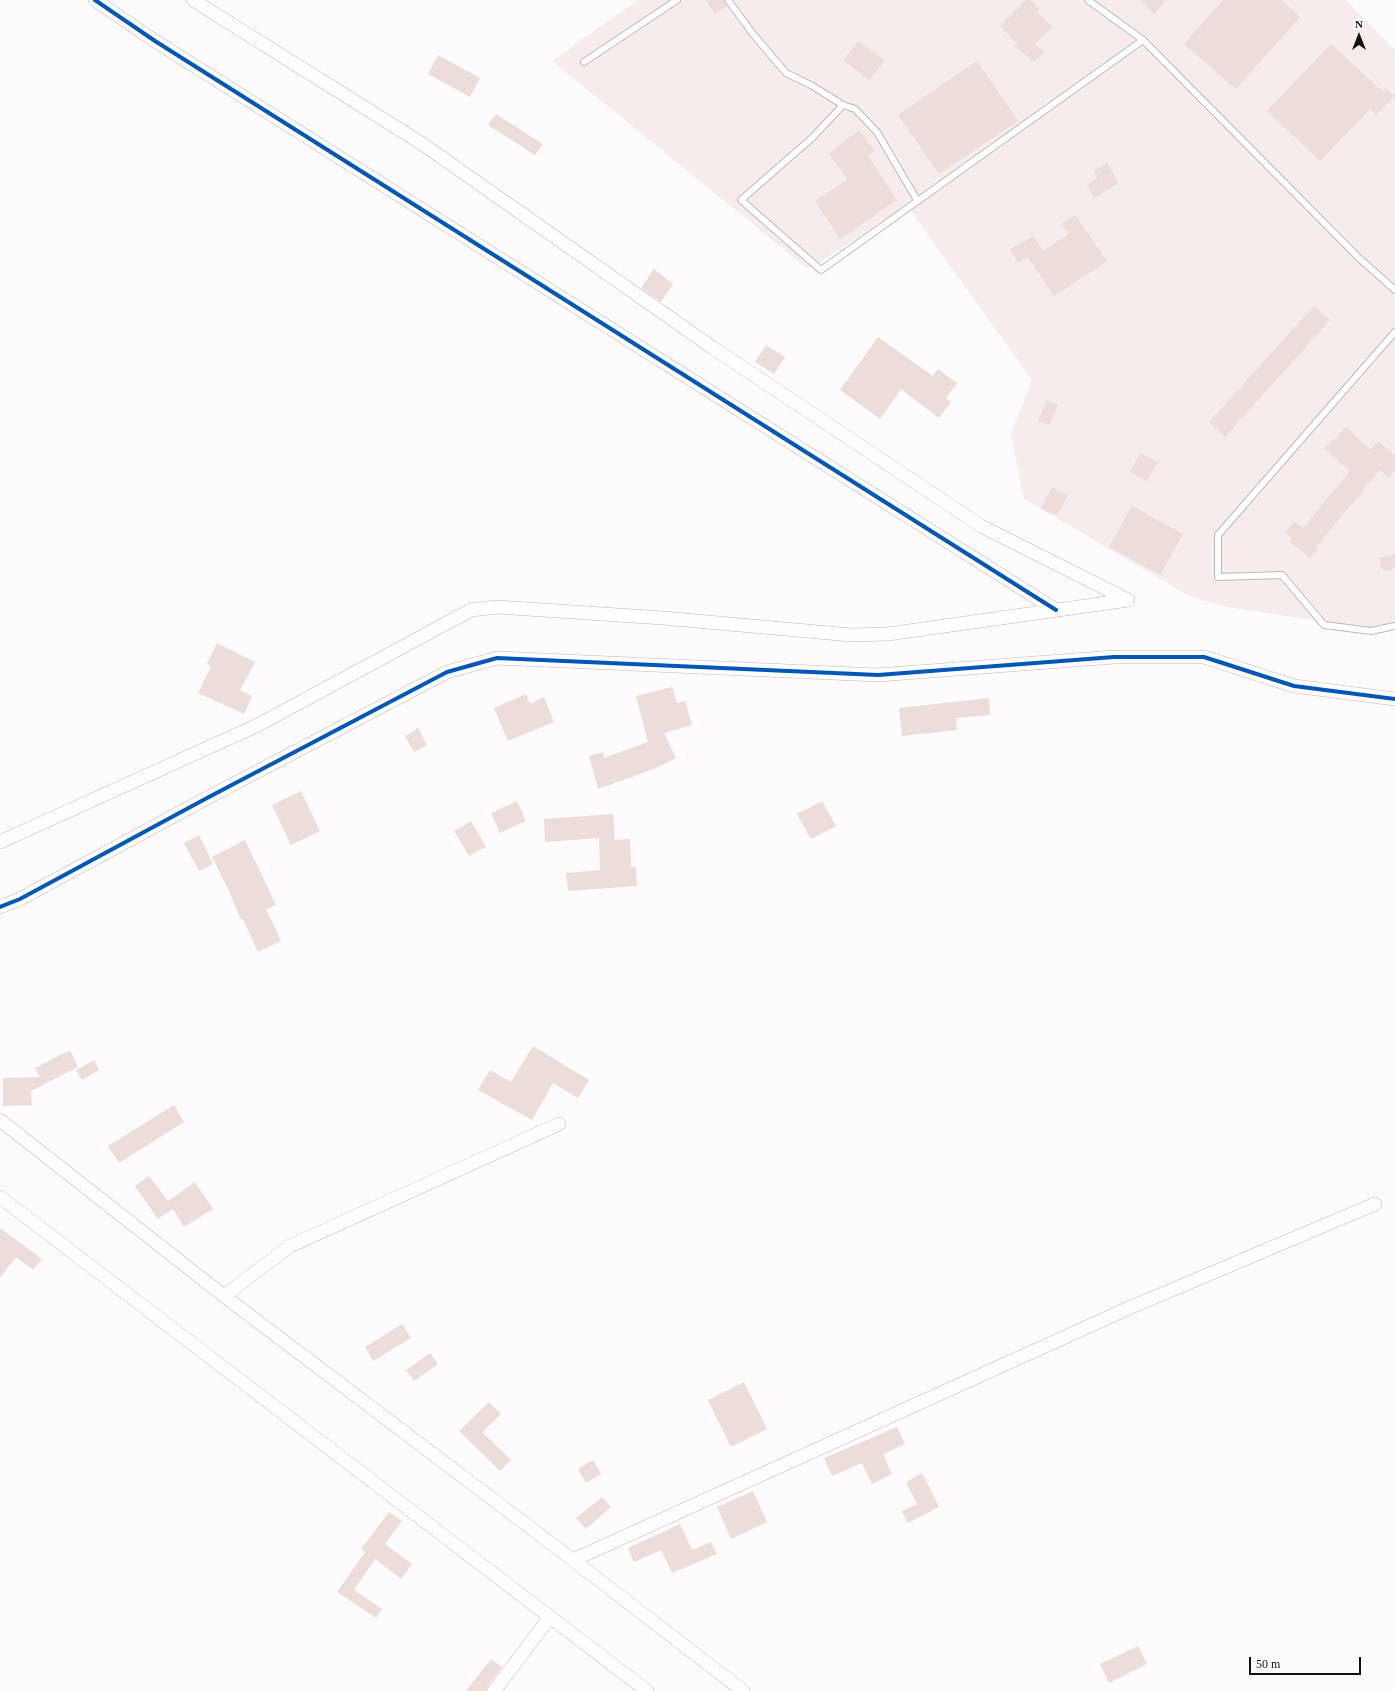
<!DOCTYPE html>
<style>
body{margin:0}
#map{position:relative;width:1395px;height:1691px;overflow:hidden;background:#fdfbfb;font-family:Georgia,serif}
canvas{display:block}
.north{position:absolute;left:1339px;top:16px;width:40px;height:40px;-webkit-text-stroke:3px #fff;paint-order:stroke;rotate:0deg;font-size:11px;font-weight:700;line-height:16px;text-align:center;color:#131010}
.north::after{content:'';display:block;margin:auto;width:14px;height:18px;background:#131010;clip-path:polygon(50% 0,100% 100%,50% 72%,0 100%)}
.scale{position:absolute;left:1249px;top:1657px;width:112px;height:18px;box-sizing:border-box;border:2px solid #131010;border-top:0;padding-left:5px;font-size:12px;line-height:14px;white-space:nowrap;color:#131010;-webkit-text-stroke:3px #fff;paint-order:stroke}
</style>
<div id="map">
<canvas width="1395" height="1691"></canvas>
<div class="north">N</div>
<div class="scale">50 m</div>
</div>
<script>
const context = document.querySelector('canvas').getContext('2d');
context.lineJoin = 'round';
function paint(path, color) {
  context.fillStyle = color;
  context.fill(path, 'evenodd');
}
function shape(rows) {
  const path = new Path2D();
  for (const r of rows) {
    path.moveTo(r[0], r[1]);
    for (let i = 2; i < r.length; i += 2) path.lineTo(r[i], r[i + 1]);
  }
  return path;
}
function stroke(path, color, width, dash) {
  context.strokeStyle = color;
  context.lineWidth = width;
  context.lineCap = dash ? 'butt' : 'round';
  context.setLineDash(dash || []);
  context.stroke(path);
}
paint(shape([
 [638,0,1346,0,1395,50,1395,625,1386,628,1365,628,1227,607,1191,597,1024,499,1011,434,1032,380,908,207,808,269,552,61]
]), '#f5eceb');
paint(shape([
 [706,0,724,0,727,6,715,14],
 [1026,0,1030,0,1039,9,1037,12,1052,27,1035,44,1044,52,1034,62,1015,46,1017,44,1000,26],
 [1139,0,1166,0,1154,14],
 [1223,0,1281,0,1300,17,1236,89,1184,44],
 [859,41,885,61,869,80,843,60],
 [1331,44,1383,92,1386,88,1395,96,1376,115,1370,109,1320,161,1267,111],
 [438,55,480,78,470,97,428,74],
 [977,61,1018,121,939,174,898,115],
 [496,114,543,144,535,155,488,125],
 [859,130,875,151,868,156,897,200,840,239,815,201,848,179,829,154],
 [1107,163,1119,183,1094,198,1087,185,1098,178,1094,171],
 [1075,215,1107,261,1054,296,1028,257,1018,263,1010,249,1034,236,1043,251,1069,234,1061,224],
 [654,269,673,284,661,302,641,288],
 [1314,306,1330,320,1225,437,1209,422],
 [878,337,933,376,938,369,957,383,946,398,951,402,939,418,901,389,880,419,840,390],
 [766,345,785,357,774,374,755,362],
 [1047,400,1058,405,1049,425,1038,421],
 [1346,427,1370,450,1378,441,1395,456,1395,470,1389,477,1380,470,1316,547,1318,549,1310,558,1289,541,1292,538,1285,533,1294,522,1303,528,1350,471,1324,449,1332,439,1334,440],
 [1140,453,1158,462,1147,481,1130,472],
 [1052,487,1068,495,1057,516,1041,508],
 [1132,506,1183,534,1160,575,1109,547],
 [1395,554,1395,568,1383,571,1379,558],
 [217,643,255,662,240,690,252,696,244,714,198,693,211,666,207,664],
 [672,687,677,703,685,701,692,725,664,733,676,758,654,769,598,789,589,756,603,752,604,758,648,742,636,696],
 [526,694,530,704,544,697,554,722,508,741,494,708],
 [989,698,990,715,956,718,957,730,902,736,899,708],
 [418,728,427,745,414,752,405,736],
 [301,791,320,831,291,845,272,805],
 [517,801,526,821,500,833,491,813],
 [822,801,836,826,811,839,797,814],
 [613,814,615,840,630,839,631,867,636,867,637,886,568,891,566,873,600,870,599,838,545,842,544,819],
 [471,821,486,847,469,856,454,831],
 [199,835,213,864,199,871,184,843],
 [245,840,276,905,266,909,281,941,258,952,243,919,241,920,229,891,212,857],
 [533,1046,589,1080,578,1098,553,1083,532,1120,478,1090,490,1070,511,1082],
 [70,1050,78,1067,31,1091,32,1105,3,1106,3,1078,40,1077,35,1068],
 [94,1060,99,1070,82,1080,76,1070],
 [174,1105,184,1122,119,1163,108,1146],
 [149,1176,168,1201,195,1182,213,1209,184,1227,173,1209,158,1219,135,1186],
 [0,1228,42,1259,33,1270,16,1257,0,1278],
 [402,1324,411,1338,373,1361,365,1347],
 [430,1353,438,1364,414,1381,406,1370],
 [744,1382,767,1429,731,1447,708,1400],
 [489,1402,501,1414,482,1432,511,1460,500,1471,459,1431],
 [897,1427,905,1444,883,1454,892,1474,872,1484,862,1463,832,1476,824,1458],
 [593,1460,601,1474,586,1483,578,1469],
 [922,1473,939,1507,908,1523,902,1511,917,1504,906,1482],
 [753,1491,767,1522,731,1539,717,1507],
 [602,1497,611,1507,586,1529,576,1518],
 [389,1512,402,1521,385,1544,412,1564,401,1579,375,1559,354,1590,382,1609,376,1618,337,1592,365,1552,361,1549],
 [680,1524,692,1550,711,1542,717,1554,672,1573,661,1550,634,1562,628,1548],
 [1138,1646,1147,1664,1109,1683,1100,1664],
 [491,1659,502,1667,488,1686,486,1691,466,1691]
]), '#ecdcda');
const service = shape([
 [728,0,753,34,786,73,811,85,843,105,855,109,877,132,917,200],
 [1088,0,1143,40,1359,258,1395,290],
 [584,62,677,0],
 [843,105,812,138,741,200,821,270,1143,40],
 [1395,332,1218,535,1218,577,1282,575,1324,625,1371,631,1395,626]
]);
const minor = shape([
 [95,0,155,41,1056,610],
 [193,0,421,143,713,348,981,526,1128,600],
 [0,842,258,725,471,610,497,607,663,618,851,635,888,634,1128,600],
 [0,907,20,899,207,798,447,672,497,658,878,675,1114,657,1204,657,1294,686,1395,699],
 [0,1120,224,1296,573,1560,743,1691],
 [0,1197,647,1691],
 [224,1296,290,1246,559,1124],
 [573,1560,1129,1308,1375,1204],
 [494,1691,550,1617]
]);
stroke(service, '#bcbab9', 8);
stroke(minor, '#bcbab9', 14);
stroke(service, '#fffefe', 6);
stroke(minor, '#fffefe', 13);
stroke(shape([
 [95,0,155,41,1056,610],
 [0,907,20,899,207,798,447,672,497,658,878,675,1114,657,1204,657,1294,686,1395,699]
]), '#0057b8', 4);
</script>
